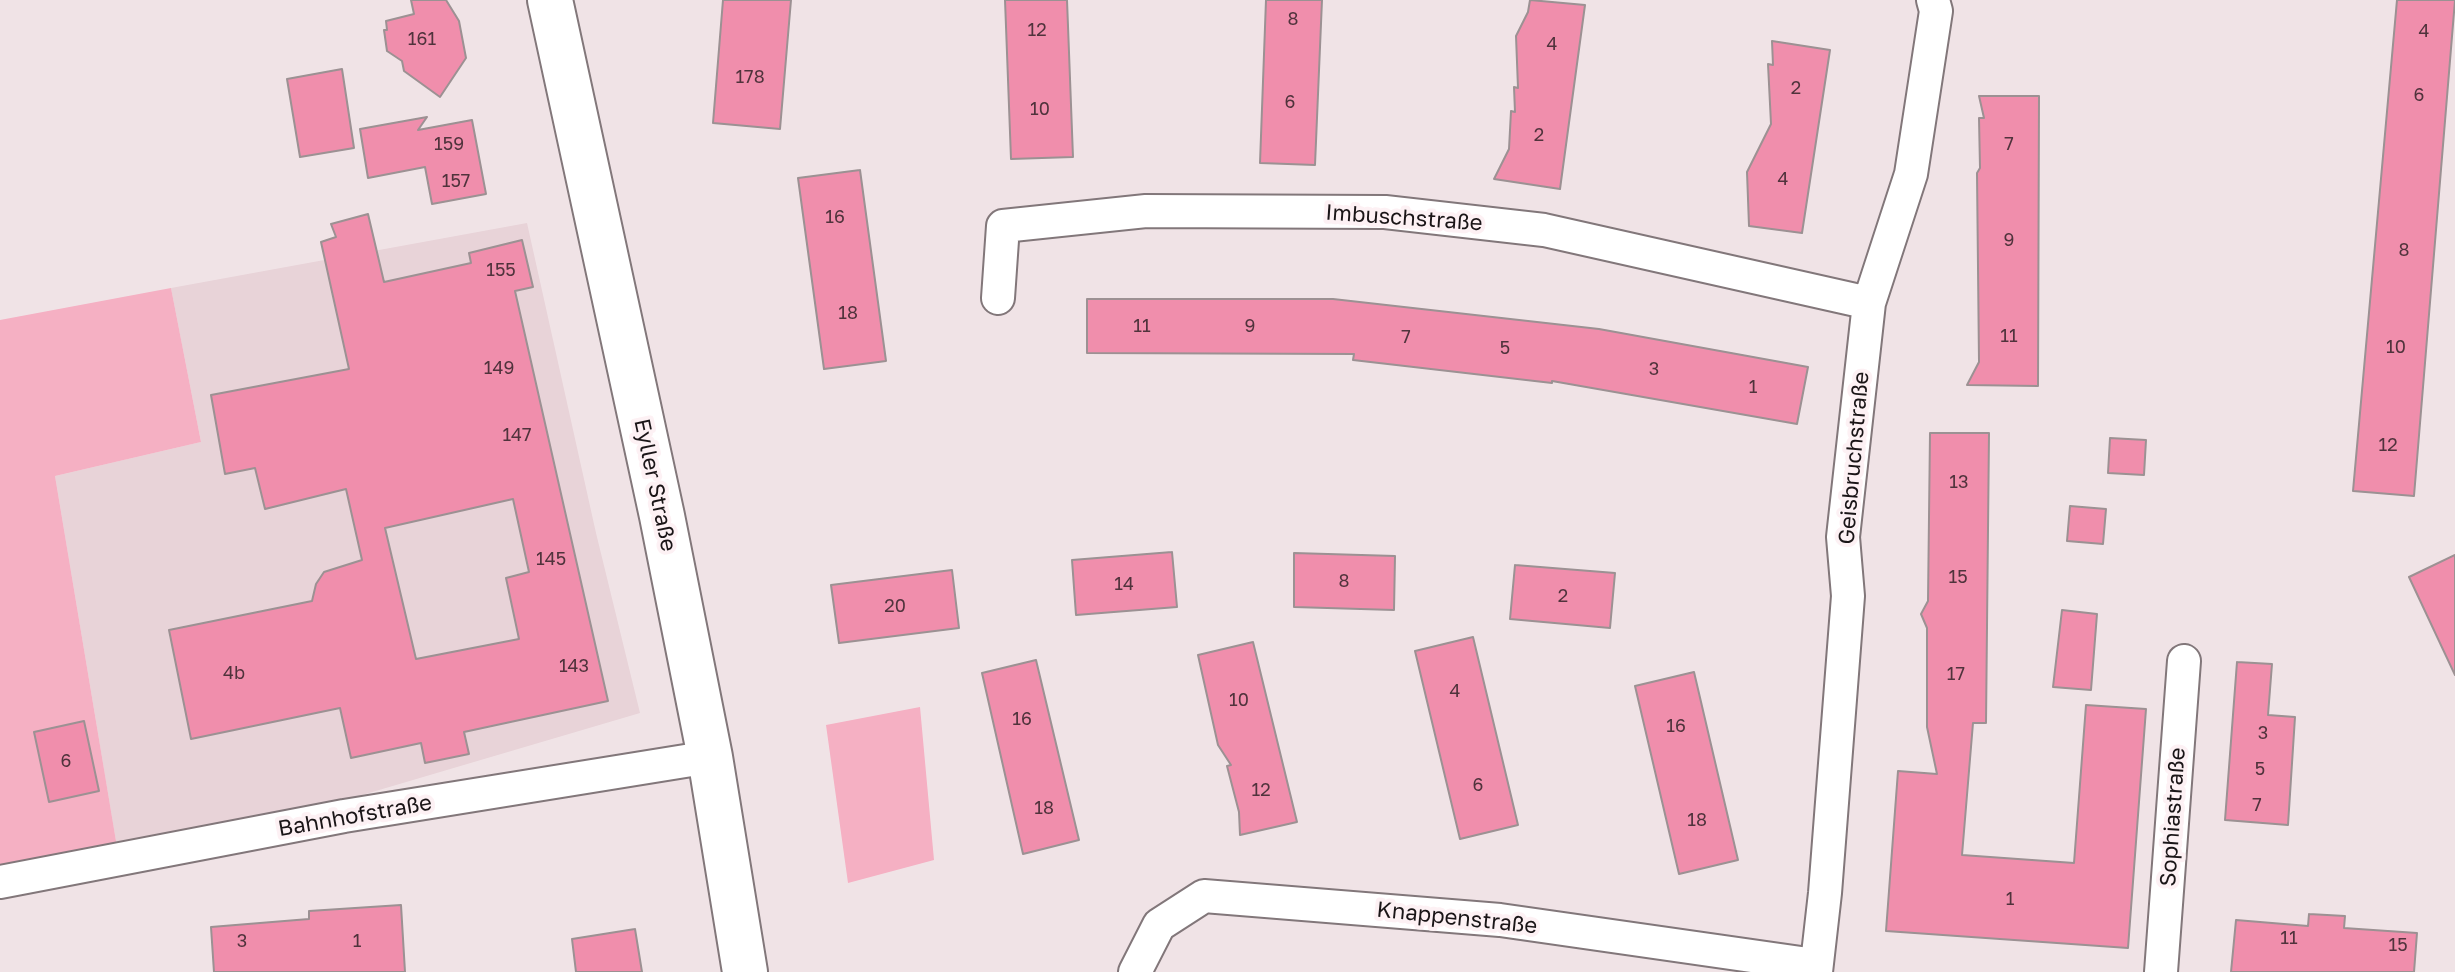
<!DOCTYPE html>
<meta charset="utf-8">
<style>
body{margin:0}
canvas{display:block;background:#f0e3e6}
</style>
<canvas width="2455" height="972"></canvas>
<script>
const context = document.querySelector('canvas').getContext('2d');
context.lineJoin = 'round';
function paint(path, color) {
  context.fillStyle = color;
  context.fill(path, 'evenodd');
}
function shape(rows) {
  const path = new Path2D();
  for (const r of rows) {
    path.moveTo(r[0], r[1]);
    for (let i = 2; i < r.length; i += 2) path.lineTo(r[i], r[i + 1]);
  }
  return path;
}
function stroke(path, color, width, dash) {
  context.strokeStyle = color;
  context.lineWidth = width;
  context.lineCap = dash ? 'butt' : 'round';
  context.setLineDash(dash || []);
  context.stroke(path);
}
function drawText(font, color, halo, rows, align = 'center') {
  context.font = font + ' "Golos Text",sans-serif';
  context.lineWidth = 8;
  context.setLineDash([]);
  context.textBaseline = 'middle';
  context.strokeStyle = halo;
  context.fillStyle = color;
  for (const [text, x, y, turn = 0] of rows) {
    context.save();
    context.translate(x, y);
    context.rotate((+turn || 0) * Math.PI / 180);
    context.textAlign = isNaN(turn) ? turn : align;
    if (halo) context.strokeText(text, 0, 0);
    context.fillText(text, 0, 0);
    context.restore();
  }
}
paint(shape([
 [527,223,596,533,640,713,186,847,119,859,55,476,201,442,171,288]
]), '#e8d3d8');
paint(shape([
 [171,288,201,442,55,476,119,859,0,882,0,320],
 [920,707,934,860,848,883,826,725]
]), '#f5b0c3');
const building = shape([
 [411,0,446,0,459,21,466,58,440,97,404,71,402,61,387,51,384,30,387,30,386,21,414,14,411,0],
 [723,0,791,0,780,129,713,123,723,0],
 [1005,0,1067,0,1073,157,1011,159,1005,0],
 [1266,0,1322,0,1315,165,1260,163,1266,0],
 [1530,0,1585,5,1560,189,1494,179,1509,149,1511,111,1515,112,1514,87,1518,88,1516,36,1528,12,1530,0],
 [2397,0,2455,0,2414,496,2353,491,2397,0],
 [1772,41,1830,50,1802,233,1749,226,1747,172,1771,124,1768,64,1773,65,1772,41],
 [342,69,354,148,300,157,287,79,342,69],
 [1979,96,2039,96,2038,386,1967,385,1979,362,1977,173,1980,168,1979,118,1984,118,1979,96],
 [427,117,418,130,472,120,486,194,432,204,425,167,368,178,360,129,427,117],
 [860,170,886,361,824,369,798,178,860,170],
 [368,214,384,282,471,263,469,253,522,240,533,287,515,291,608,701,464,732,469,754,425,763,421,743,351,758,340,708,191,739,169,630,312,601,316,584,324,572,362,560,346,489,265,509,255,468,225,474,211,395,349,369,321,242,336,237,331,224,368,214],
 [513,499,529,572,506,578,519,639,416,659,385,528,513,499],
 [1087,299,1333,299,1599,329,1808,367,1797,424,1552,381,1552,383,1353,360,1354,354,1087,353,1087,299],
 [1930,433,1989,433,1986,723,1973,723,1962,855,2074,863,2086,705,2146,709,2128,948,1886,931,1898,771,1937,774,1927,727,1927,628,1921,614,1928,601,1930,433],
 [2110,438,2146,440,2144,475,2108,473,2110,438],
 [2070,506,2106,509,2103,544,2067,541,2070,506],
 [1172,552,1177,607,1076,615,1072,560,1172,552],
 [1294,553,1395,556,1394,610,1294,607,1294,553],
 [2455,555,2455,675,2409,577,2455,555],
 [1515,565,1615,573,1610,628,1510,619,1515,565],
 [952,570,959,628,839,643,831,585,952,570],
 [2062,610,2097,614,2091,690,2053,687,2062,610],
 [1473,637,1518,825,1460,839,1415,651,1473,637],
 [1253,642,1297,822,1240,835,1239,812,1227,766,1231,765,1218,745,1198,655,1253,642],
 [1036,660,1079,840,1023,854,982,673,1036,660],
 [2237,662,2272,664,2268,715,2295,717,2288,825,2225,820,2237,662],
 [1694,672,1738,860,1679,874,1635,686,1694,672],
 [84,721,99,791,49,802,34,732,84,721],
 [401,905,405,972,214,972,211,927,309,919,309,911,401,905],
 [2309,914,2345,916,2344,928,2417,933,2414,972,2231,972,2236,920,2308,926,2309,914],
 [635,929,642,972,576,972,572,939,635,929]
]);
paint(building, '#f08eac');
stroke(building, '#9c9193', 2);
const minor = shape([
 [998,298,1003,226,1146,211,1385,212,1544,230,1869,303],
 [0,882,344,816,710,757],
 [1135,972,1159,925,1204,896,1500,920,1815,965],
 [1816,972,1825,893,1848,596,1843,537,1869,303,1911,174,1936,11,1933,0],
 [2161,972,2184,661]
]);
const secondary = shape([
 [550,0,662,516,710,757,745,972]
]);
stroke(minor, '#82777a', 36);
stroke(secondary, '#82777a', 48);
stroke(minor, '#fff', 32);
stroke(secondary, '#fff', 44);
drawText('18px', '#50333c', null, [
 ["8",1293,19],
 ["12",1037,30],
 ["4",2424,31],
 ["161",422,39],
 ["4",1552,44],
 ["178",750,77],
 ["2",1796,88],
 ["6",2419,95],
 ["6",1290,102],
 ["10",1040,109],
 ["2",1539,135],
 ["159",449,144],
 ["7",2009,144],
 ["4",1783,179],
 ["157",456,181],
 ["16",835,217],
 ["9",2009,240],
 ["8",2404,250],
 ["155",501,270],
 ["18",848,313],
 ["11",1142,326],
 ["9",1250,326],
 ["11",2009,336],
 ["7",1406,337],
 ["10",2396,347],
 ["5",1505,348],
 ["149",499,368],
 ["3",1654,369],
 ["1",1753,387],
 ["147",517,435],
 ["12",2388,445],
 ["13",1959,482],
 ["145",551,559],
 ["15",1958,577],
 ["8",1344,581],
 ["14",1124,584],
 ["2",1563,596],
 ["20",895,606],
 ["143",574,666],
 ["4b",234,673],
 ["17",1956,674],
 ["4",1455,691],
 ["10",1239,700],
 ["16",1022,719],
 ["16",1676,726],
 ["3",2263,733],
 ["6",66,761],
 ["5",2260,769],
 ["6",1478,785],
 ["12",1261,790],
 ["7",2257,805],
 ["18",1044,808],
 ["18",1697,820],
 ["1",2010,899],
 ["11",2289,938],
 ["3",242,941],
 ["1",357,941],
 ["15",2398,945]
]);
drawText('22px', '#1a1517', '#fdf1f4', [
 ["Imbuschstraße",1404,218,4],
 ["Geisbruchstraße",1854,458,-85],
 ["Eyller Straße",655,485,78],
 ["Bahnhofstraße",355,816,-10],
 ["Sophiastraße",2173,817,-86],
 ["Knappenstraße",1457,918,6]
]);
</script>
